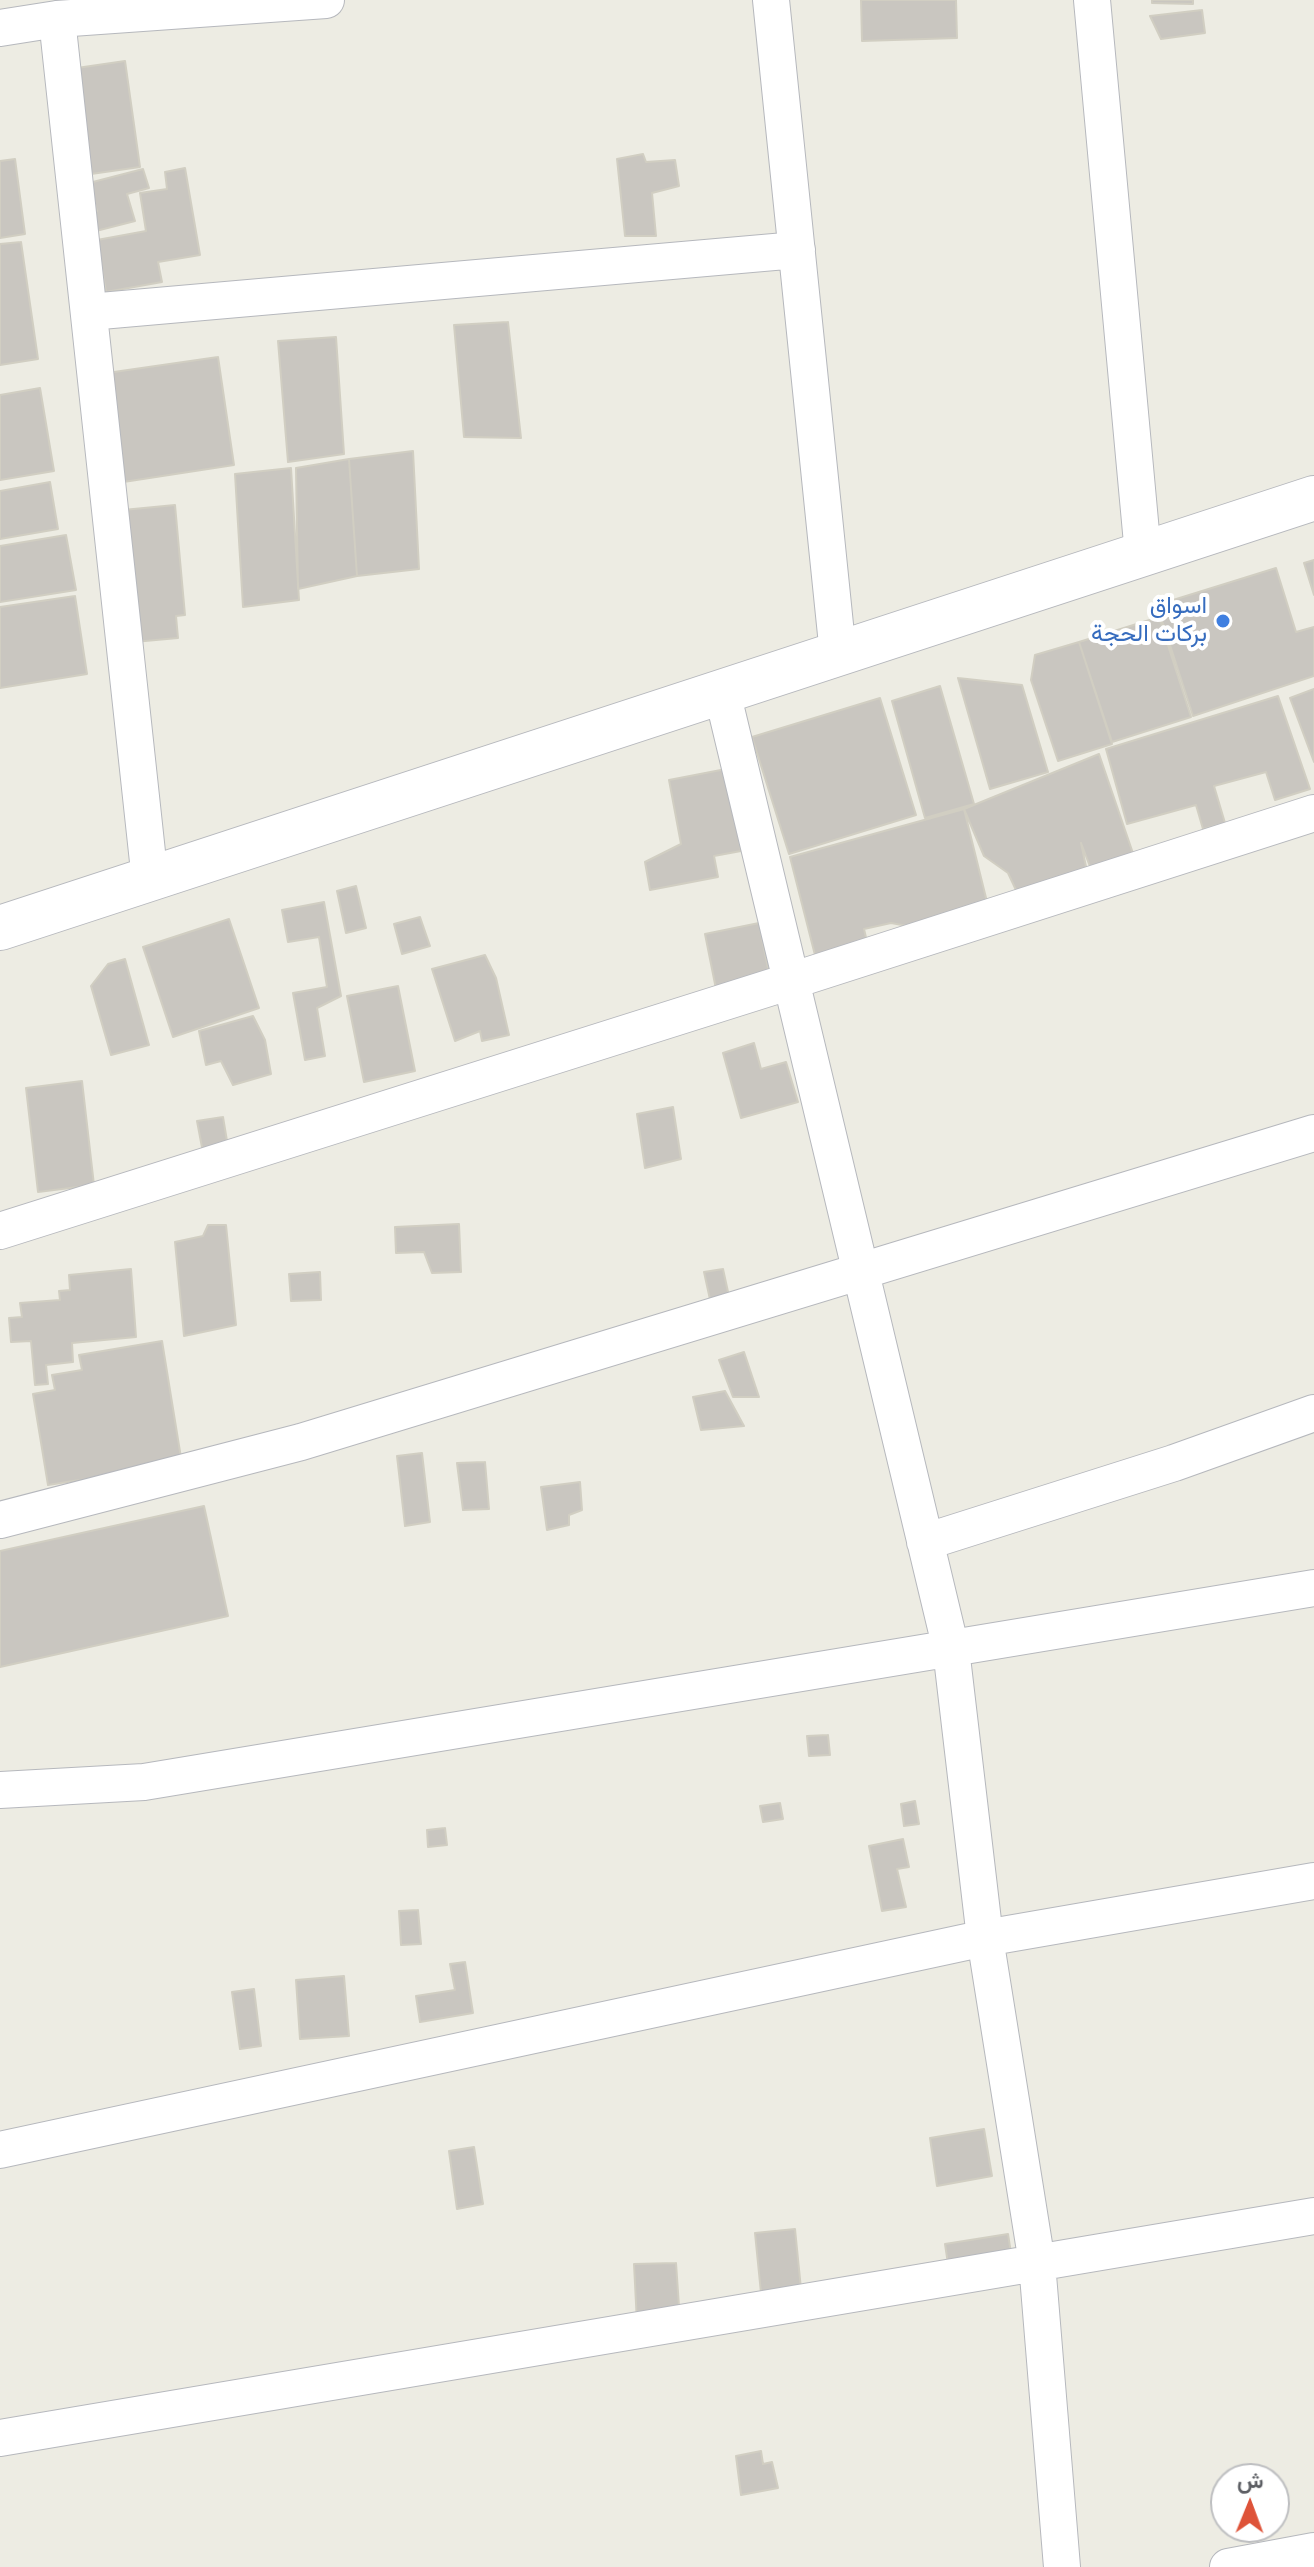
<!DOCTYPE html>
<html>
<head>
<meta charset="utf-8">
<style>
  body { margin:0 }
  #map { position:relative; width:1314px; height:2567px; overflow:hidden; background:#edece3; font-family:"Varela Round",Vazirmatn,sans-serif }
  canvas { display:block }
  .north { position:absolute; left:1210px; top:2463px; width:80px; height:80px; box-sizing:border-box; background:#fff; border:2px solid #bebfc1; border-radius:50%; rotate:1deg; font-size:22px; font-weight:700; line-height:32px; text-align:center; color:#5c5e63 }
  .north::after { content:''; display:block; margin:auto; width:28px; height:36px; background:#de5339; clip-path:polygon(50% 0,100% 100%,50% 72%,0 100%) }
</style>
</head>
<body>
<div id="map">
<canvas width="1314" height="2567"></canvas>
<div class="north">ش</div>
</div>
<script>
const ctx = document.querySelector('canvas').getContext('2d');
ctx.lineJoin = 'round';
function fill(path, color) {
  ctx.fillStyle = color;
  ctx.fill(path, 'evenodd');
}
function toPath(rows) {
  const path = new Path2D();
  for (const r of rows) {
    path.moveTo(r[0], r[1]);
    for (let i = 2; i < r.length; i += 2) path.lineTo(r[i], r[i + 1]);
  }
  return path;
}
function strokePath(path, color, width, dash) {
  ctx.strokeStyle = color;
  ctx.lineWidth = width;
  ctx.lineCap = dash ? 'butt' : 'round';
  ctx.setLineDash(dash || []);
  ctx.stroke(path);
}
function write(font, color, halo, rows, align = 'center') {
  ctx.font = font + ' "Varela Round",Vazirmatn,sans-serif';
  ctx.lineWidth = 8;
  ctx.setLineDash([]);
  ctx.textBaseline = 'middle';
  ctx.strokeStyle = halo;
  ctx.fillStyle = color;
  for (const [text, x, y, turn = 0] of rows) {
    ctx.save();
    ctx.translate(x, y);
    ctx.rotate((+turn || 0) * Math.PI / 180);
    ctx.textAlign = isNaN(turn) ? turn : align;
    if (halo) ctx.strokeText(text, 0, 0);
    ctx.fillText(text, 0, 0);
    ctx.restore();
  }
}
const building = toPath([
  [861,0,956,0,957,38,862,41,861,0],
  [1152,0,1193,0,1193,4,1152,3,1152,0],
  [1202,10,1205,33,1161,39,1150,16,1202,10],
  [125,61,140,167,84,175,70,69,125,61],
  [643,154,646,162,675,160,679,186,652,193,656,236,625,236,617,159,643,154],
  [15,159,25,234,0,238,0,161,15,159],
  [185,168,200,255,158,262,162,282,106,292,97,240,146,231,140,193,167,189,165,172,185,168],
  [143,169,149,188,127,194,135,221,92,232,87,213,97,211,89,183,143,169],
  [21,242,38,359,0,365,0,244,21,242],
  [508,322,521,438,464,437,454,325,508,322],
  [336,337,344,454,288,462,278,341,336,337],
  [218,357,234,465,117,483,100,374,218,357],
  [40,388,54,471,0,480,0,395,40,388],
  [413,451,419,569,357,576,349,459,413,451],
  [349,459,357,576,298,589,296,468,349,459],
  [291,468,299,600,243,607,235,474,291,468],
  [50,482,58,529,0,539,0,491,50,482],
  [175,505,185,615,176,616,178,638,134,642,123,510,175,505],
  [66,535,76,590,0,602,0,546,66,535],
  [1314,560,1314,595,1304,563,1314,560],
  [1276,568,1296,632,1314,627,1314,676,1193,716,1157,605,1276,568],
  [75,596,87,674,0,688,0,607,75,596],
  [1159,617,1191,717,1112,742,1079,642,1159,617],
  [1079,642,1112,744,1058,761,1031,680,1035,655,1079,642],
  [958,678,1022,685,1048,772,990,789,958,678],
  [940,686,974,804,925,818,892,701,940,686],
  [1314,689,1314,762,1290,698,1314,689],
  [1278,696,1310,789,1275,800,1266,772,1214,786,1225,823,1203,829,1196,805,1127,824,1106,749,1278,696],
  [880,698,916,815,789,854,752,737,880,698],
  [1099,754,1137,865,1094,877,1081,843,1088,876,1023,905,1008,873,984,856,964,809,1099,754],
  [726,769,741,851,714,856,718,877,650,890,645,862,681,844,669,780,726,769],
  [964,809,989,910,919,928,891,923,864,929,868,946,816,959,790,857,964,809],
  [356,886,366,928,346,933,337,891,356,886],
  [324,902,341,996,317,1008,325,1056,305,1060,293,993,327,987,319,937,288,942,282,910,324,902],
  [420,917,430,946,402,954,394,924,420,917],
  [229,919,259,1008,173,1037,143,947,229,919],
  [759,923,770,978,716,989,705,934,759,923],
  [485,955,496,978,509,1035,482,1041,480,1031,455,1041,432,969,485,955],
  [125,959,149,1045,111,1055,91,986,108,964,125,959],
  [398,986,415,1071,364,1082,347,996,398,986],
  [253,1016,265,1040,271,1074,233,1085,221,1061,206,1065,199,1031,253,1016],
  [754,1043,761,1069,786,1062,798,1102,741,1118,723,1053,754,1043],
  [82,1081,94,1185,38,1192,26,1088,82,1081],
  [673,1107,681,1159,645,1168,637,1114,673,1107],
  [223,1117,229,1153,204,1158,197,1121,223,1117],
  [459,1224,461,1272,432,1273,424,1252,396,1253,395,1227,459,1224],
  [208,1225,226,1225,236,1325,184,1336,175,1242,203,1236,208,1225],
  [131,1269,136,1337,72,1343,73,1362,46,1365,48,1384,35,1385,31,1341,11,1342,9,1318,22,1317,20,1303,60,1300,59,1291,70,1290,69,1275,131,1269],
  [723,1269,730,1301,711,1304,704,1272,723,1269],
  [320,1272,321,1300,291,1301,289,1274,320,1272],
  [162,1341,182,1464,48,1485,33,1394,55,1390,52,1375,82,1370,79,1355,162,1341],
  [744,1352,759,1397,733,1397,719,1360,744,1352],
  [725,1391,744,1426,701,1430,693,1397,725,1391],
  [422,1453,430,1522,405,1526,397,1456,422,1453],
  [485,1462,489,1509,463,1510,457,1463,485,1462],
  [580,1482,582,1510,569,1515,569,1525,547,1530,541,1487,580,1482],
  [204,1506,228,1616,0,1667,0,1551,204,1506],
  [828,1735,830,1755,809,1756,807,1736,828,1735],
  [915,1801,919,1824,904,1826,901,1804,915,1801],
  [780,1803,783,1819,763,1822,760,1806,780,1803],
  [445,1828,447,1845,428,1847,427,1830,445,1828],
  [903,1839,909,1867,897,1869,906,1907,882,1911,869,1846,903,1839],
  [418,1910,421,1944,401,1945,399,1911,418,1910],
  [465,1962,473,2013,420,2022,416,1996,455,1990,450,1964,465,1962],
  [344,1976,349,2036,300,2039,296,1980,344,1976],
  [254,1989,261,2046,240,2049,232,1992,254,1989],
  [984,2129,992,2176,937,2186,930,2138,984,2129],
  [474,2147,483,2204,457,2209,449,2151,474,2147],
  [795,2229,802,2299,762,2303,755,2233,795,2229],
  [1008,2234,1013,2266,950,2277,945,2244,1008,2234],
  [676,2263,680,2321,637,2323,634,2264,676,2263],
  [761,2451,763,2464,772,2462,778,2488,741,2495,736,2456,761,2451]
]);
fill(building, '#c9c6c0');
strokePath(building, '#d1cec2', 2);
const minor = toPath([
  [771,0,838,654],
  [1092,0,1143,554],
  [57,19,150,880],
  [0,28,57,19,326,0],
  [89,312,797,250],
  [722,692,951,1649,985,1938,1037,2263,1062,2567],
  [0,1231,791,981,1314,813],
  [0,1520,301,1442,1314,1133],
  [925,1542,1174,1463,1314,1413],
  [0,1790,144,1782,1314,1588],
  [0,2150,985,1938,1314,1881],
  [0,2438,1314,2216],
  [1228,2567,1314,2551]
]);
const tertiary = toPath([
  [0,928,1314,498]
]);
strokePath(minor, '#b6b8bd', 38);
strokePath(tertiary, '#b6b8bd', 46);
strokePath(minor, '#fff', 36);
strokePath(tertiary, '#fff', 44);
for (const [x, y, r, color] of [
  [1223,621,8,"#3f7fe0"]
]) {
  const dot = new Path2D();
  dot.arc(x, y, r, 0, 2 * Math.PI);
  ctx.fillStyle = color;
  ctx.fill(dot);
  strokePath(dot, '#fff', 3);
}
write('24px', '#366cbe', '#fff', [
  ["اسواق",1207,607],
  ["بركات الحجة",1207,635]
], 'right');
</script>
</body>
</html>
